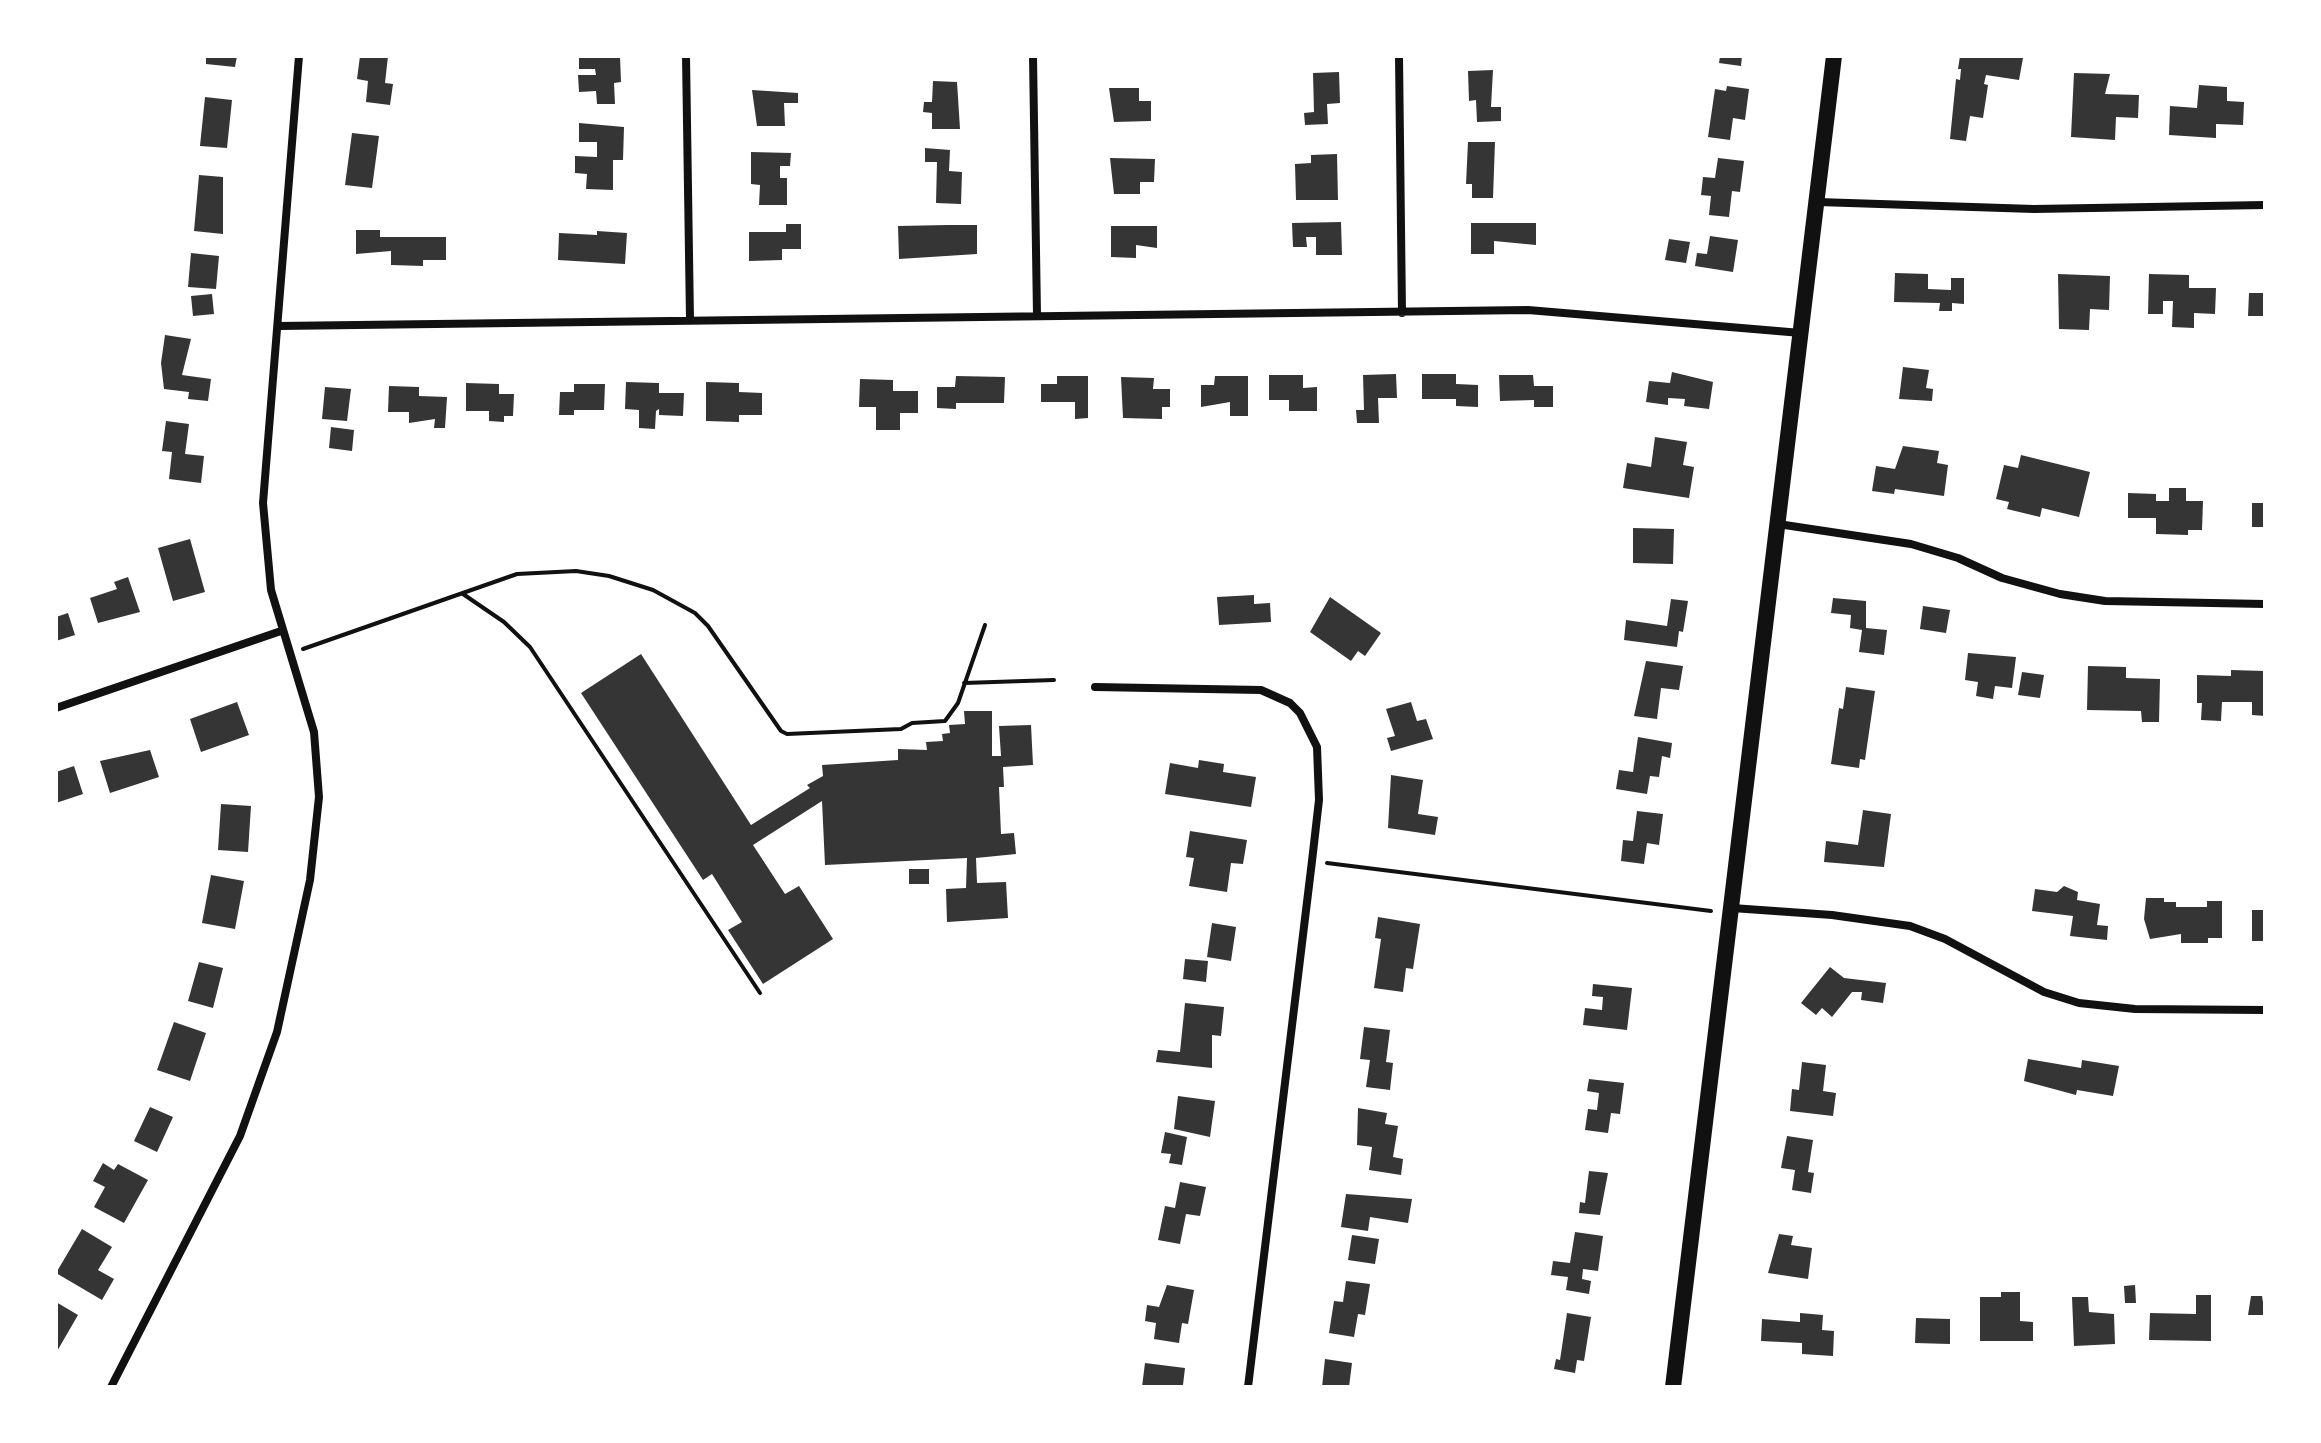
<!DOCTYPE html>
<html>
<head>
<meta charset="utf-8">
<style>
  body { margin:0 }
  #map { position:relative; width:2321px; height:1443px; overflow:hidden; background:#fff; font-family:"DM Sans",sans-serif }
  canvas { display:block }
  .frame { position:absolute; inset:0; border:58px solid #fff; pointer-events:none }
</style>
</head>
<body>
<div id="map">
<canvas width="2321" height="1443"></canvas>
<div class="frame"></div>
</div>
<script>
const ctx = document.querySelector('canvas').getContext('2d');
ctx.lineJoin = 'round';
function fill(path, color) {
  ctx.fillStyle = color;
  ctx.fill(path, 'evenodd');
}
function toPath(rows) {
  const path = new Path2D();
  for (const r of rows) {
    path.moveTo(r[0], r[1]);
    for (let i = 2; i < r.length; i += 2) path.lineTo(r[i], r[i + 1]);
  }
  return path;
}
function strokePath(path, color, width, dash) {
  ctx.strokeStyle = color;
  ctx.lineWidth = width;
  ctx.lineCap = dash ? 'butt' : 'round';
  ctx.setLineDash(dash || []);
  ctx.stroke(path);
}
fill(toPath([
  [206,56,237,56,235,67,206,64],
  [360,56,388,56,385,83,393,84,390,105,366,102,368,81,357,79],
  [579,56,620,56,621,82,614,83,615,104,597,104,596,91,579,92,578,75,596,75,595,69,579,69],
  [1720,56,1742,56,1741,66,1719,63],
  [1960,56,2023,58,2019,80,1986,75,1984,84,1988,85,1983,118,1970,116,1966,141,1950,139,1956,79,1960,80,1961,69,1958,69],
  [1493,70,1491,107,1501,107,1501,121,1477,122,1476,100,1469,101,1468,71],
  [1339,72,1340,103,1327,104,1328,124,1305,125,1304,113,1314,112,1313,73],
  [2074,73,2110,74,2105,94,2139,95,2138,118,2116,117,2115,140,2071,137],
  [933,81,957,82,960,129,932,129,932,113,923,112,924,102,932,102],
  [2199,85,2227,87,2227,101,2244,102,2243,125,2216,124,2216,138,2169,135,2170,106,2197,108],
  [1727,86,1749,89,1745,120,1733,118,1730,140,1708,137,1715,89,1726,91],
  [1109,88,1139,88,1139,101,1151,101,1151,121,1114,122],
  [752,90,798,93,798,103,784,103,785,126,757,126],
  [205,97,232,100,227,148,200,146],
  [579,123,624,127,623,160,613,160,613,190,586,189,587,174,575,173,575,156,597,157,597,142,579,142],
  [352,133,379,136,372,188,345,185],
  [1468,142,1495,142,1493,198,1472,198,1472,184,1466,184],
  [925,148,950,150,949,171,962,172,961,204,936,203,937,162,925,162],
  [751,152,791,153,790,166,780,166,780,178,787,178,787,205,759,205,760,185,751,184],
  [1337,154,1338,200,1296,200,1295,164,1311,163,1311,155],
  [1110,158,1155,159,1154,182,1140,182,1140,194,1114,194],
  [1718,158,1744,161,1740,192,1732,191,1729,217,1709,215,1711,196,1701,195,1703,177,1715,178],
  [199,175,223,177,223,234,194,231],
  [1341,222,1342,255,1316,255,1316,237,1306,237,1307,247,1293,247,1292,223],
  [1471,223,1536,223,1536,245,1494,241,1494,254,1471,254],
  [786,224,801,224,801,249,782,249,782,260,749,261,749,232,786,232],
  [947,225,977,225,977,254,899,259,898,226],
  [1111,226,1157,226,1157,248,1136,245,1136,258,1111,257],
  [356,230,380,230,380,237,446,237,446,260,423,260,423,266,391,265,391,251,356,254],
  [597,231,627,233,625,264,558,260,559,233,597,235],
  [1710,236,1738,240,1733,272,1695,266,1697,253,1707,254],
  [1669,239,1690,242,1686,263,1665,260],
  [191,253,219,256,216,289,188,287],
  [1895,273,1928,274,1928,289,1951,290,1951,278,1964,278,1964,304,1952,303,1952,311,1939,311,1940,303,1894,302],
  [2058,274,2110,276,2109,310,2090,309,2089,330,2059,329],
  [2149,274,2189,275,2189,288,2216,288,2215,314,2194,313,2194,328,2172,327,2173,301,2163,301,2163,314,2148,314],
  [2249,293,2265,293,2265,316,2248,316],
  [212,294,214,314,193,316,191,296],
  [165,335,191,339,182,375,211,379,208,401,188,399,189,392,164,389,161,363],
  [1903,367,1929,370,1926,388,1933,389,1932,401,1899,399],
  [1672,372,1713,382,1709,409,1684,406,1685,399,1668,398,1668,405,1646,402,1649,381,1670,383],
  [1396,374,1397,398,1378,398,1379,423,1357,423,1356,410,1364,410,1363,375],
  [1422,374,1456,374,1456,384,1478,385,1478,407,1456,406,1456,399,1422,399],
  [1269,375,1303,375,1303,388,1317,387,1317,411,1289,411,1289,400,1269,400],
  [1499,375,1533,375,1534,386,1553,386,1553,407,1534,407,1534,400,1500,401],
  [956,376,1005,377,1004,403,956,403,956,409,937,408,937,387,955,387],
  [1057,376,1088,376,1088,418,1075,419,1075,402,1041,402,1041,384,1057,384],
  [1215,376,1248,376,1248,416,1230,416,1230,402,1201,407,1201,385,1214,385],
  [1121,377,1154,378,1153,389,1170,389,1170,407,1162,407,1162,419,1123,418],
  [860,379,893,380,893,391,918,391,918,413,900,413,900,430,876,430,876,407,859,407],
  [626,382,659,383,659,393,684,393,683,416,659,415,659,409,656,411,655,429,639,428,639,410,625,409],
  [706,382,739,383,739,392,762,393,762,415,739,415,739,422,706,421],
  [466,383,499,384,499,394,514,394,513,416,504,416,504,422,489,421,489,411,466,411],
  [574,384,605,384,604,410,574,410,574,415,559,415,560,392,574,392],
  [389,386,419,387,419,396,447,397,445,428,434,428,435,419,409,423,409,412,388,412],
  [325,387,351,389,347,421,322,419],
  [166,421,189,424,185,454,204,456,201,483,169,479,172,452,162,451],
  [331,427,354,430,352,451,329,448],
  [1655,437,1687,442,1683,465,1694,467,1689,498,1623,488,1627,463,1651,467],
  [1903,446,1939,451,1937,463,1948,465,1944,496,1895,489,1894,494,1872,491,1876,466,1895,469],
  [2021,455,2090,472,2079,517,2042,508,2040,517,2007,509,2009,502,1996,499,2004,465,2018,468],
  [2169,488,2186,488,2186,501,2203,501,2202,530,2188,530,2188,535,2156,534,2156,518,2128,518,2128,493,2156,494,2156,501,2169,501],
  [2252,503,2265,503,2265,527,2252,527],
  [1633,528,1674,529,1673,564,1633,563],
  [190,539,205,592,173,601,158,548],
  [128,577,140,612,98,623,90,598,117,589,114,582],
  [1254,595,1254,604,1270,603,1271,622,1219,625,1217,597],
  [1330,597,1381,633,1365,656,1358,651,1351,661,1310,632],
  [1833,598,1866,601,1866,628,1887,630,1884,655,1859,652,1862,630,1850,628,1851,615,1831,613],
  [1671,599,1688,601,1683,632,1679,631,1677,647,1624,640,1626,620,1667,626],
  [1923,606,1950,610,1946,633,1920,629],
  [68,613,75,635,56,641,56,617],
  [1968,653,2016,657,2012,688,1995,686,1993,699,1976,696,1978,682,1965,680],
  [641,654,751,825,810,788,807,785,823,776,822,765,898,760,898,749,927,750,926,742,943,741,942,734,950,733,949,725,965,724,964,711,992,711,992,756,1001,756,999,726,1031,725,1033,765,1003,767,1004,787,999,787,1001,834,1014,833,1016,854,976,858,977,883,1006,882,1008,918,947,922,946,889,966,888,967,858,825,865,822,801,753,845,785,894,799,886,833,939,763,984,728,930,742,922,712,874,703,880,581,693],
  [1646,661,1683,666,1679,690,1661,688,1657,719,1634,716],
  [2088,666,2126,667,2126,678,2160,679,2159,722,2142,722,2141,711,2087,710],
  [2231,670,2265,671,2265,716,2252,715,2252,702,2222,702,2221,721,2201,720,2202,703,2197,703,2197,675,2231,676],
  [2022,672,2044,675,2040,698,2018,695],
  [1846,687,1875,691,1865,760,1860,759,1859,768,1831,764,1839,708,1843,709],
  [237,702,249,735,201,752,190,719],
  [1411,702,1417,721,1426,719,1433,739,1391,751,1387,738,1395,736,1386,709],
  [1638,737,1672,743,1670,758,1662,756,1659,777,1650,776,1647,794,1616,789,1619,770,1633,772],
  [150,750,159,777,110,793,100,761],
  [1199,760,1224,764,1223,772,1256,777,1251,807,1165,794,1170,763,1198,768],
  [74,766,83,794,56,803,56,772],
  [1391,775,1423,780,1418,814,1438,817,1435,835,1388,828],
  [221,804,251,806,248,852,218,850],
  [1863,810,1891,814,1884,867,1824,862,1826,841,1858,845],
  [1637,811,1663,814,1659,845,1647,843,1644,864,1621,861,1623,840,1633,841],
  [1190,831,1247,840,1243,864,1231,863,1227,892,1189,886,1194,858,1186,857],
  [909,869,929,869,929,884,909,884],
  [211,875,244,881,235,929,202,923],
  [2064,886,2078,892,2077,900,2100,904,2097,925,2108,926,2107,940,2070,936,2073,916,2032,911,2035,889,2057,892],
  [2146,898,2164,898,2164,902,2176,902,2176,907,2207,907,2207,901,2222,901,2222,938,2208,938,2208,943,2181,943,2181,934,2150,939,2144,919],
  [2252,910,2265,910,2265,941,2252,941],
  [1378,917,1420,924,1413,969,1406,968,1403,992,1374,988,1381,939,1375,938],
  [1212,923,1236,927,1231,961,1207,957],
  [1185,959,1208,961,1206,982,1183,979],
  [199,962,223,968,213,1008,188,1001],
  [1830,967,1844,978,1886,983,1883,1003,1861,1000,1862,992,1852,992,1832,1017,1822,1008,1816,1015,1801,1003],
  [1593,984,1632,988,1627,1030,1583,1025,1585,1008,1602,1010,1603,997,1592,996],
  [1185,1003,1224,1007,1221,1036,1212,1035,1212,1068,1156,1062,1158,1050,1180,1052],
  [174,1022,206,1033,190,1081,157,1070],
  [1364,1027,1390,1030,1386,1062,1393,1063,1390,1090,1366,1087,1370,1060,1360,1059],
  [2028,1059,2081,1068,2082,1060,2119,1066,2113,1096,2077,1090,2076,1095,2024,1081],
  [1802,1062,1826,1065,1823,1091,1836,1093,1833,1116,1790,1111,1792,1089,1799,1090],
  [1589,1079,1624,1083,1620,1114,1611,1113,1608,1133,1585,1130,1588,1109,1597,1110,1599,1093,1587,1091],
  [1178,1096,1215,1101,1210,1137,1174,1129],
  [150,1107,173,1117,157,1152,134,1141],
  [1358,1108,1387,1113,1385,1124,1398,1126,1393,1157,1403,1159,1401,1175,1369,1170,1372,1147,1357,1145],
  [1165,1132,1187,1137,1182,1165,1169,1163,1171,1154,1161,1153],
  [1787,1136,1813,1140,1808,1172,1814,1173,1811,1193,1792,1190,1795,1170,1781,1168],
  [103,1163,114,1170,118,1164,148,1180,124,1223,94,1207,105,1187,93,1181],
  [1589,1171,1608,1173,1600,1215,1579,1213,1580,1202,1585,1203],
  [1180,1182,1206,1187,1200,1216,1186,1214,1180,1244,1158,1240,1165,1206,1175,1208],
  [1346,1194,1412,1199,1408,1223,1370,1217,1368,1231,1341,1227],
  [82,1229,112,1247,98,1270,114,1279,102,1300,56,1273],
  [1575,1232,1603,1236,1598,1271,1583,1269,1582,1279,1591,1281,1589,1294,1566,1290,1568,1277,1551,1275,1553,1261,1570,1263],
  [1779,1234,1793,1236,1791,1245,1812,1248,1808,1279,1768,1273],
  [1352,1235,1379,1239,1375,1264,1348,1260],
  [1346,1281,1370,1284,1365,1315,1358,1314,1354,1337,1329,1333,1334,1301,1343,1302],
  [1167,1285,1194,1290,1188,1324,1182,1323,1179,1343,1154,1339,1156,1323,1145,1321,1147,1305,1159,1307],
  [2135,1285,2136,1303,2125,1303,2124,1286],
  [2001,1292,2020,1292,2020,1321,2033,1322,2033,1341,1980,1341,1980,1297,2001,1297],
  [2196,1295,2211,1295,2211,1341,2149,1340,2150,1313,2196,1314],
  [2251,1296,2262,1296,2265,1315,2248,1315],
  [2072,1297,2088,1297,2089,1312,2114,1314,2115,1344,2074,1346],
  [56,1302,78,1315,56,1353],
  [1567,1313,1591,1317,1584,1361,1577,1360,1575,1373,1554,1369,1556,1359,1560,1360],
  [1800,1313,1823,1315,1822,1330,1834,1331,1833,1356,1802,1354,1802,1343,1761,1341,1762,1319,1800,1322],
  [1916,1318,1950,1319,1950,1344,1915,1343],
  [1325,1359,1352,1363,1349,1387,1322,1387],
  [1145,1363,1185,1368,1183,1385,1142,1387]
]), '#353535');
strokePath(toPath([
  [463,594,504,622,530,647,760,993],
  [303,649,517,574,576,571,609,576,653,590,695,613,708,626,781,731,787,734,901,729,912,723,945,721,958,703,985,625],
  [964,683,1054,680],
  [1327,863,1711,911]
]), '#111', 4);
strokePath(toPath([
  [686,56,690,320],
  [1033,56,1037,315],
  [1399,56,1402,313],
  [1818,202,2034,209,2265,205],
  [279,326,1528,310,1801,333],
  [1778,524,1911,544,1958,558,2002,578,2060,594,2105,601,2265,604],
  [1095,687,1261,690,1290,703,1300,713,1317,747,1319,800,1312,861,1248,1387],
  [56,708,281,631],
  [1732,908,1832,915,1910,926,1945,939,2044,992,2079,1003,2135,1009,2265,1010],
  [111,1387,240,1136,277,1032,310,880,319,797,314,732,271,590,263,503,299,56]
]), '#111', 8);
strokePath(toPath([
  [1673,1387,1834,56]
]), '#111', 16);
</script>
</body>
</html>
